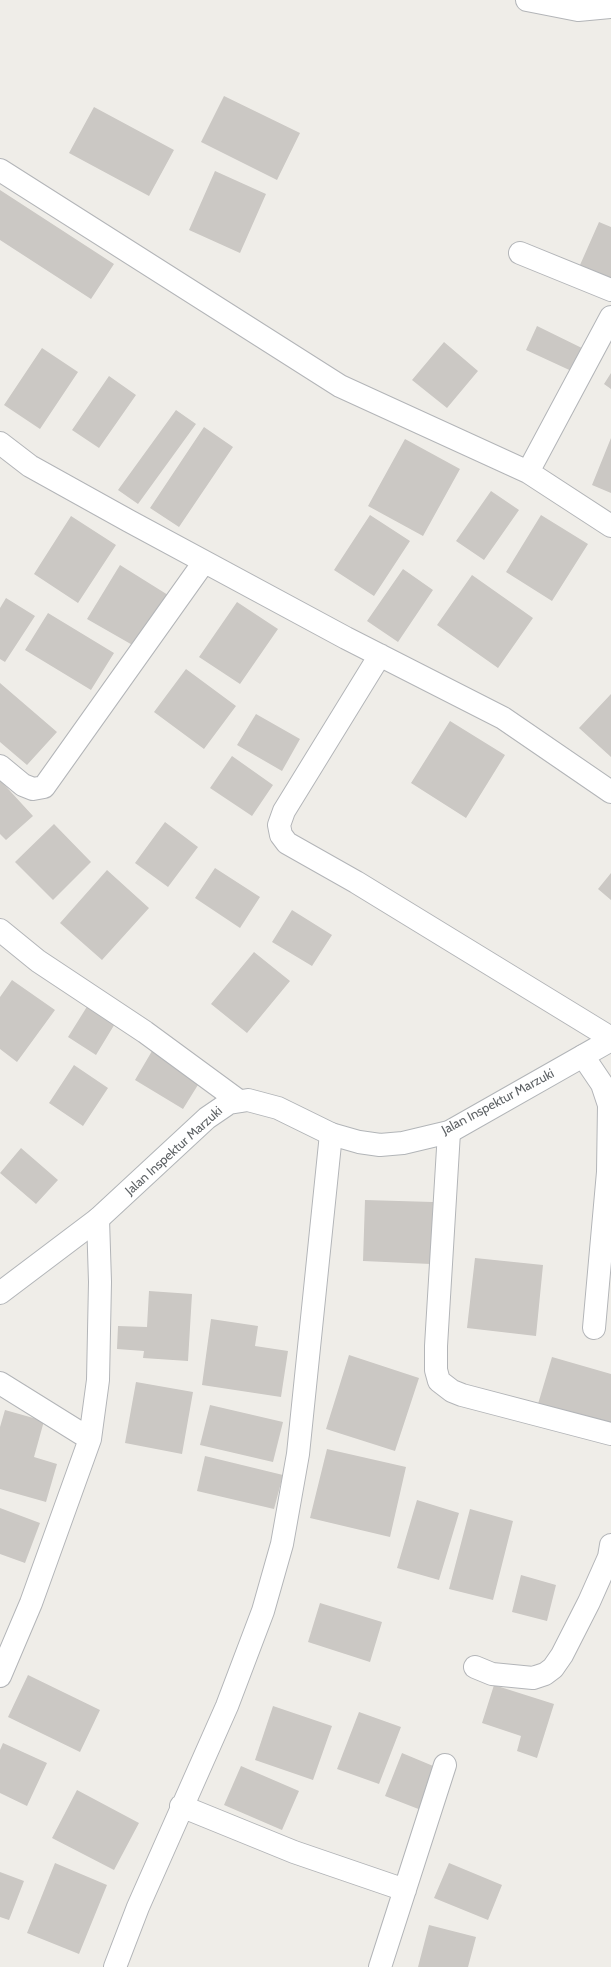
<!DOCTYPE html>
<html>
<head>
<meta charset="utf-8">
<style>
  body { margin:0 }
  canvas { display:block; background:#efede8 }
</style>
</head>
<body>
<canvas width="611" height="1967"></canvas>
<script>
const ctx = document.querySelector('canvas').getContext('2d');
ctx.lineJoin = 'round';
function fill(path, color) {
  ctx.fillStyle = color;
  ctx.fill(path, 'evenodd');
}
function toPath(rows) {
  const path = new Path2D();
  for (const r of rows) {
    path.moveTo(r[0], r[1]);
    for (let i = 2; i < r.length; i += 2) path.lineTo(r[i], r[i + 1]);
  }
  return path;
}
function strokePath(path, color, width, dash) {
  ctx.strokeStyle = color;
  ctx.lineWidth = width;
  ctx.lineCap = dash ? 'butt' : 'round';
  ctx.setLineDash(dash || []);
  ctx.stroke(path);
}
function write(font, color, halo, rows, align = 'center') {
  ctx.font = font + ' Cabin,sans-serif';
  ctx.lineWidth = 3;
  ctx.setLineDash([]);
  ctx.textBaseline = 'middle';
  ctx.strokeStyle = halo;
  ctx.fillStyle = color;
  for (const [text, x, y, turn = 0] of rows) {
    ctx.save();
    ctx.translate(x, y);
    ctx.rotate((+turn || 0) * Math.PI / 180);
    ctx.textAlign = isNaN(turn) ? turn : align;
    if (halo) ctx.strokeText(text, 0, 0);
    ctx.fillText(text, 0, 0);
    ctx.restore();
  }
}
fill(toPath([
  [224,96,300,133,277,180,201,142],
  [94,107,174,150,149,196,69,153],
  [215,171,266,194,240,253,189,230],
  [0,190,114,264,91,299,0,240],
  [599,222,611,227,611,278,580,265],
  [537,326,588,351,578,374,526,350],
  [444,342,478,371,447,408,412,380],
  [42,348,78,372,40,429,4,405],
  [611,373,611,389,604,384],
  [109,376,136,395,99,448,72,430],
  [176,410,196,424,138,504,118,490],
  [204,427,233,447,179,527,150,508],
  [611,438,611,493,592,485],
  [405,439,460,469,423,536,368,506],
  [491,491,519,510,484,560,456,541],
  [370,515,410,541,374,596,334,570],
  [541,515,588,544,552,601,506,572],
  [71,516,116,545,78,603,34,574],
  [120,565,168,595,136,647,87,619],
  [403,569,433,590,398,642,367,621],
  [472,575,533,618,498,668,437,625],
  [6,598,35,616,5,662,0,659,0,608],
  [237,602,278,629,240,684,199,657],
  [48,613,114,653,91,690,25,650],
  [186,669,236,706,204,749,154,712],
  [0,683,57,732,27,765,0,742],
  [611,694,611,757,579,728],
  [256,714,300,739,282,771,237,745],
  [450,721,505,755,466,818,411,783],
  [232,756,273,785,252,816,210,788],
  [0,780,33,816,6,840,0,834],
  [165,822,198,847,168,887,135,863],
  [54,824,91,862,53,900,15,862],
  [215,868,260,897,240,928,195,898],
  [107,870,149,908,102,960,60,923],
  [611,873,611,900,598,889],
  [292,910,332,935,312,966,272,942],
  [254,952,290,981,247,1033,211,1004],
  [12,980,55,1010,17,1062,0,1049,0,997],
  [88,1005,116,1022,96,1055,68,1037],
  [152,1051,201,1080,183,1109,135,1080],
  [74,1065,108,1088,83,1126,49,1103],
  [21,1148,58,1180,36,1204,0,1173],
  [365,1200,433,1202,431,1264,363,1261],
  [475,1258,543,1265,536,1336,467,1328],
  [149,1291,192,1294,188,1361,143,1358,144,1351,117,1349,118,1326,147,1327],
  [211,1319,258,1326,255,1346,288,1351,281,1397,202,1385],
  [349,1355,419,1378,395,1451,326,1429],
  [552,1357,611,1374,611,1424,538,1404],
  [136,1382,193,1392,182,1454,125,1443],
  [210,1405,283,1422,273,1462,200,1445],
  [5,1410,44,1421,34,1457,57,1464,46,1502,0,1489,0,1427],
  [327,1449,406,1467,390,1537,310,1518],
  [205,1456,283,1475,274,1509,197,1491],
  [417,1500,459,1513,439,1580,397,1568],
  [0,1508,40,1523,25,1563,0,1554],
  [470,1509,513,1521,493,1600,449,1589],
  [521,1575,556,1585,547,1621,512,1612],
  [320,1603,382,1622,370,1662,308,1642],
  [28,1675,100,1710,80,1752,8,1717],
  [494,1685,554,1704,537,1758,517,1751,521,1736,482,1723],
  [273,1706,332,1726,313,1780,255,1760],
  [359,1712,401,1727,379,1784,337,1769],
  [3,1743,47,1763,27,1806,0,1793,0,1750],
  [402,1753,438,1768,421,1810,385,1796],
  [241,1766,299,1791,282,1830,224,1805],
  [77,1790,139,1823,114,1870,52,1838],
  [55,1863,107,1885,79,1954,27,1933],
  [449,1863,502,1885,488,1920,434,1898],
  [0,1872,24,1881,9,1920,0,1917],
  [429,1925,476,1937,468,1967,418,1967]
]), '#cbc8c4');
const street = toPath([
  [527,0,578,10,611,7],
  [0,170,340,386,528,472,611,526],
  [520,253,611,290],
  [0,443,30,466,129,521,346,638,503,718,611,792],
  [528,472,611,317],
  [380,655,284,811,279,825,281,835,287,843,356,882,611,1038],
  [0,766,23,785,33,789,44,787,204,562],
  [0,930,38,961,145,1032,239,1101],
  [583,1056,602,1084,609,1105,608,1172,594,1328],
  [449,1132,436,1346,436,1370,439,1381,452,1391,462,1395,611,1434],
  [0,1383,90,1439],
  [475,1667,492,1674,533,1678,545,1674,553,1668,562,1655,589,1602,609,1557,611,1545],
  [0,1676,31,1603,90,1439,98,1380,100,1282,98,1219],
  [181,1806,294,1852,405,1890],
  [115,1967,138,1907,227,1706,263,1611,282,1544,298,1454,331,1134],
  [380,1967,445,1765]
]);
const secondary = toPath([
  [0,1293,98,1219,207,1118,229,1103,248,1100,278,1108,331,1134,359,1142,380,1145,403,1143,449,1132,611,1040]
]);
strokePath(street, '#b3b5b8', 24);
strokePath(secondary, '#b2b5b8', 24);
strokePath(street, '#fff', 22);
strokePath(secondary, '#fff', 22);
write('13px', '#5f6366', '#fff', [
  ["Jalan Inspektur Marzuki",498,1102,-28],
  ["Jalan Inspektur Marzuki",174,1151,-42]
]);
</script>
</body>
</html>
